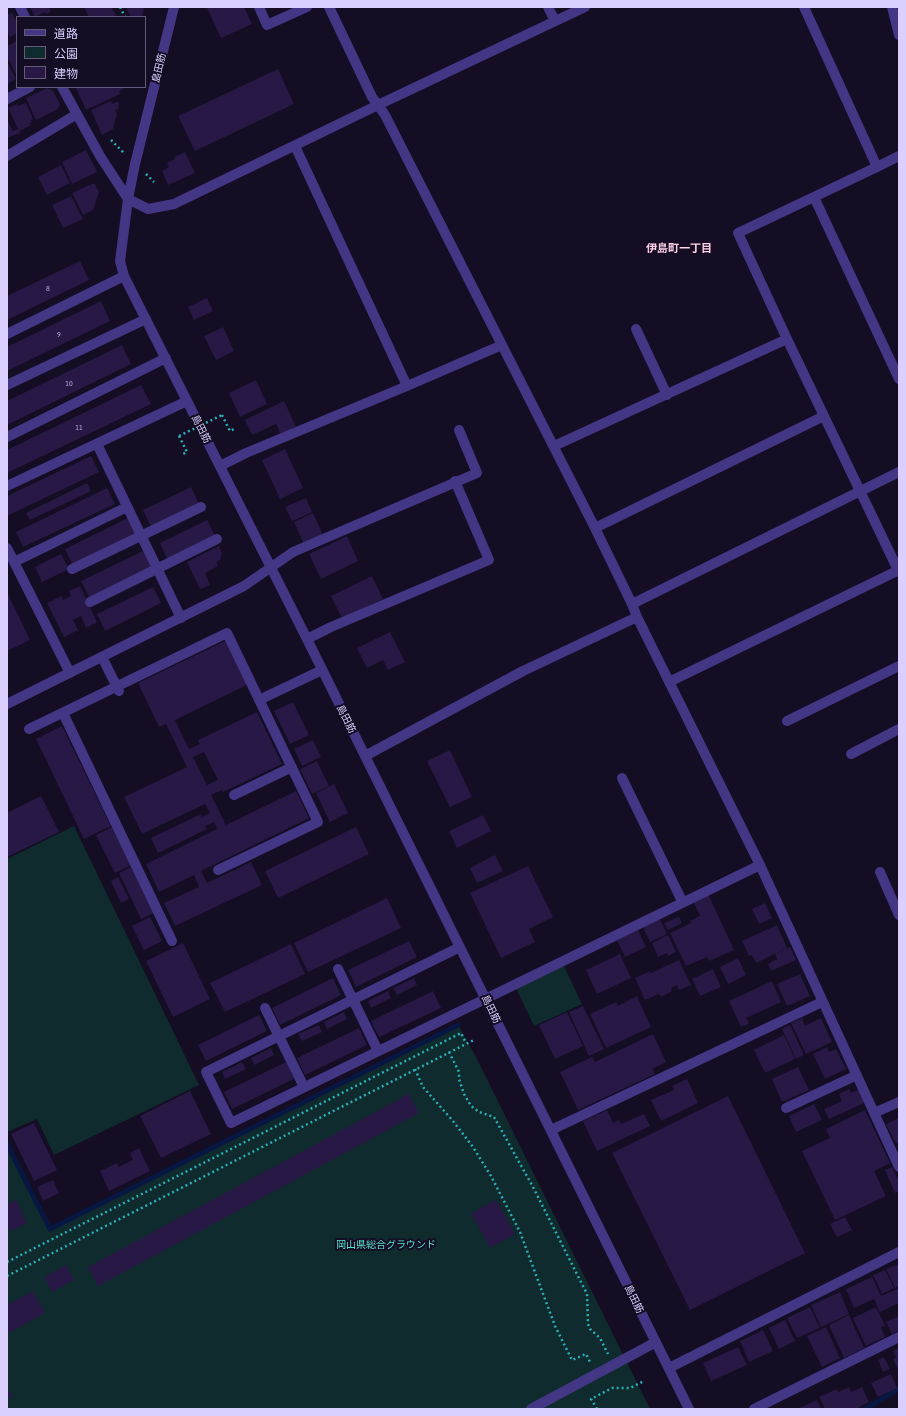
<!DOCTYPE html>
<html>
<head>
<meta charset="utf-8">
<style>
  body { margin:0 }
  #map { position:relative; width:906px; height:1416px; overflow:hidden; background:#140d23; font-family:"Asap Condensed","Noto Sans JP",sans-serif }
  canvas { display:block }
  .frame { position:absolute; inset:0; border:8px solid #dbcfff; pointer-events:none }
  .legend { position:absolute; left:16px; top:16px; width:130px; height:72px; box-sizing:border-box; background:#140d23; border:1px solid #645b7b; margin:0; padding:5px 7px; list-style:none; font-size:12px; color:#dbcfff }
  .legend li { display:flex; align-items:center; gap:8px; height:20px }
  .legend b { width:20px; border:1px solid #645b7b }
</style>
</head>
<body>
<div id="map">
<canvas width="906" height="1416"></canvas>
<div class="frame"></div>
<ul class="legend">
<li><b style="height:5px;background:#433684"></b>道路</li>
<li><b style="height:11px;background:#102b2d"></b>公園</li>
<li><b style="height:11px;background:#271845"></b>建物</li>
</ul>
</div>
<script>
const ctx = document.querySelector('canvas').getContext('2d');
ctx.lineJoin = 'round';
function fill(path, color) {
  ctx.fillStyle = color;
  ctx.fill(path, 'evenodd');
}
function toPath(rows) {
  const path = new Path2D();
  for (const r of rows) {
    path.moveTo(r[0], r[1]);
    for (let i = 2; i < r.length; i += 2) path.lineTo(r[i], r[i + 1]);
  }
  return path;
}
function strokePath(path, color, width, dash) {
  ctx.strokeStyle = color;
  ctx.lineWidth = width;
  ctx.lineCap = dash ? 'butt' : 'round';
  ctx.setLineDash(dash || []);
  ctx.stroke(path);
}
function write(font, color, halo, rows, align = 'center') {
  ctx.font = font + ' "Asap Condensed","Noto Sans JP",sans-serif';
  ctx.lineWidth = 4;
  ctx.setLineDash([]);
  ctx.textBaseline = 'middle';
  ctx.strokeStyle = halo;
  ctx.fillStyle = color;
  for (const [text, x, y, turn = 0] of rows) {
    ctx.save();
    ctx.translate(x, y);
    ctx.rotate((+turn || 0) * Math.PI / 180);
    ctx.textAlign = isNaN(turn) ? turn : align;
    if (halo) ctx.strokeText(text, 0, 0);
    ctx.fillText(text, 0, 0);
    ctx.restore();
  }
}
fill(toPath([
  [74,826,199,1085,54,1155,37,1119,7,1132,7,859],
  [564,966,582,1004,534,1026,516,988],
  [459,1026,477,1059,650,1409,7,1409,7,1148,49,1231]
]), '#102b2d');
strokePath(toPath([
  [7,1144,50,1229,458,1025],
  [865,1409,899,1389]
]), '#081642', 5);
fill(toPath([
  [30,7,49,7,51,12,46,14,45,12,35,17],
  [84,7,111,7,117,17,89,17],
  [126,7,144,7,142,17,131,17],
  [209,7,244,7,252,24,221,38,207,8],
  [12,13,17,23,17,33,10,37,7,30,7,15],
  [17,41,17,76,7,57,7,46],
  [7,61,16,79,7,84],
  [278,69,294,104,195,151,178,116],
  [78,87,123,87,124,89,119,91,120,94,86,110,76,88],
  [47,88,53,91,60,104,58,109,36,120,26,98],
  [111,101,112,104,118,101,119,104,118,109,115,110,117,114,113,129,102,135,91,110],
  [26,103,33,119,31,120,32,122,30,123,31,125,19,131,8,108,17,104,18,106],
  [7,120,13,131,18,129,20,133,7,138],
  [86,150,97,172,72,184,62,162],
  [185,152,195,173,168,185,162,171,169,167,167,163,175,159,174,157],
  [61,165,70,183,47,195,38,177],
  [94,183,99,192,93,210,83,215,72,193],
  [71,196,83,219,63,228,52,205],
  [80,261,89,280,7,320,7,296],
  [207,298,213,311,194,320,188,307],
  [101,301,110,321,7,371,7,347],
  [223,327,234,351,216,360,204,336],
  [122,345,131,364,7,425,7,401],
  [256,380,267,404,240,417,229,393],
  [141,385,151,404,7,473,7,450],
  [284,401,296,427,281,435,276,424,252,435,245,420],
  [285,449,303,488,280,499,262,460],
  [91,456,99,472,7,516,7,496],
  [87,483,91,491,30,520,26,513],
  [191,487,199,504,151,527,143,510],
  [107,488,115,504,23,547,16,532],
  [306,498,312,512,292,521,285,507],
  [313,513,323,535,304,544,294,522],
  [128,518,135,534,72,564,65,549],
  [207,520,215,536,167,559,160,543],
  [347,536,358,561,321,579,309,554],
  [219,546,222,553,220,560,216,562,218,566,205,573,210,585,200,589,187,562],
  [143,551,151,567,89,597,81,581],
  [61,554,69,569,42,582,35,567],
  [372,576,383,599,342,618,331,596],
  [80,586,97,622,86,628,81,616,73,620,78,630,64,637,47,603,62,596,63,600,71,596,69,591],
  [153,587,161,603,105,631,97,614],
  [7,592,30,640,7,651],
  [390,632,405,662,388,670,383,660,367,668,357,648],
  [227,640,249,684,175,720,189,749,200,744,198,740,257,712,282,764,223,792,222,790,211,795,226,825,296,791,309,818,201,871,207,883,251,862,262,885,175,926,164,903,199,887,194,875,159,892,146,864,217,829,214,822,205,826,207,829,158,853,151,838,201,814,202,817,210,813,205,804,142,834,124,797,187,767,166,724,159,727,138,683],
  [204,752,218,780,207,785,193,757],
  [293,702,309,735,290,744,274,711],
  [62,726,111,826,84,839,36,739],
  [313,740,321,757,302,766,294,749],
  [450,750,472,797,450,807,427,761],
  [317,761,329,786,312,794,300,769],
  [334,784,348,813,330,822,316,793],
  [41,796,59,832,7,857,7,813],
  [483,815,491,831,457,848,449,831],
  [112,827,131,865,115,873,96,835],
  [356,827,369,854,278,898,265,871],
  [495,855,503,871,477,883,470,868],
  [528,866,553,917,529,929,535,942,501,958,470,893],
  [131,867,154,913,141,919,119,873],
  [118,877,129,899,121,903,111,881],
  [708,894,734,950,709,961,707,957,686,966,670,933,691,923,690,921,700,916,693,901],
  [387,898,401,928,308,972,294,943],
  [765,903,772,918,759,924,752,909],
  [150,917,162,941,144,950,132,926],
  [679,917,682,923,668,930,664,923],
  [660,919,667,934,650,942,643,927],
  [777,925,787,948,756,963,752,955,749,956,742,941],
  [638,930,646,947,625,957,617,940],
  [668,935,676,952,668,956,667,953,658,957,652,943],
  [409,941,417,957,356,987,348,970],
  [183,943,210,999,173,1017,146,961],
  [291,944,305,974,225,1012,210,983],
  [790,947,796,960,771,971,768,964,777,959,775,954],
  [620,954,631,978,597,994,586,970],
  [738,958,746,975,728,984,720,967],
  [679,960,691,985,679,990,677,985,671,988,672,991,661,997,659,994,645,1000,635,978,650,971,651,973],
  [713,969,721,987,700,996,692,979],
  [800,974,810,996,787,1006,777,984],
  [333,978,341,995,280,1025,272,1008],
  [414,978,417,985,397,995,393,988],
  [772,981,781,1002,746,1018,749,1024,741,1027,729,1001],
  [388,991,391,998,371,1008,368,1001],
  [433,991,441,1008,379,1037,371,1021],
  [637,996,651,1027,606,1048,590,1014,616,1002,618,1006],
  [583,1006,604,1049,589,1056,569,1012],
  [344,1012,347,1019,327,1029,324,1022],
  [567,1012,583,1046,555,1059,539,1025],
  [259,1015,267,1031,206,1061,198,1045],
  [802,1018,805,1026,821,1018,832,1042,806,1054,791,1023],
  [319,1025,322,1032,302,1041,298,1034],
  [790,1025,804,1055,796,1059,782,1029],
  [359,1028,367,1045,305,1075,297,1058],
  [653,1034,666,1062,652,1069,655,1074,578,1110,560,1072,592,1057,595,1062],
  [784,1035,795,1059,765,1073,754,1050],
  [827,1047,829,1052,836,1049,846,1069,825,1079,813,1054],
  [271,1048,274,1055,254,1065,251,1058],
  [242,1062,246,1069,225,1079,222,1072],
  [286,1062,294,1079,232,1109,224,1092],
  [798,1067,809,1090,782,1102,772,1079],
  [687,1079,698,1103,661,1121,651,1100,674,1090,672,1086],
  [849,1089,851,1093,858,1090,864,1103,829,1119,824,1109,842,1101,839,1094],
  [190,1091,211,1134,161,1158,140,1116],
  [409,1094,419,1113,98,1286,88,1267],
  [728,1096,805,1253,690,1310,612,1153],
  [814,1104,822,1120,796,1132,789,1116],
  [607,1110,613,1123,619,1120,621,1124,644,1114,650,1126,597,1151,583,1121],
  [865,1110,890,1163,874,1171,886,1196,835,1220,802,1151,830,1138,826,1129],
  [899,1118,899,1142,896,1144,886,1124],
  [34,1123,57,1170,34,1181,11,1134],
  [139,1148,150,1171,109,1191,100,1171,117,1163,118,1167,133,1160,130,1153],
  [892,1167,899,1182,899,1191,895,1193,885,1170],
  [53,1180,59,1193,43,1201,37,1187],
  [16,1200,27,1223,11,1231,7,1222,7,1204],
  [496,1200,515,1234,490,1248,471,1213],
  [845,1217,852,1230,837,1237,830,1224],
  [899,1264,899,1286,895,1288,886,1269],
  [66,1265,74,1280,52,1292,44,1277],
  [885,1270,894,1288,882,1294,873,1275],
  [872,1277,881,1296,899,1288,899,1303,880,1312,874,1299,854,1308,846,1289],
  [33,1291,45,1313,7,1334,7,1305],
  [840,1292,849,1314,821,1327,811,1305],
  [810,1307,820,1328,797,1338,787,1318],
  [876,1307,885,1326,881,1327,885,1337,866,1346,853,1318],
  [849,1315,864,1348,844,1358,829,1325],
  [899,1316,899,1330,892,1334,886,1322],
  [785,1320,795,1341,779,1349,769,1328],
  [826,1327,840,1358,822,1367,807,1336],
  [763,1330,773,1351,749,1362,740,1341],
  [738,1347,747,1365,711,1381,703,1363],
  [899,1348,899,1372,893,1359,896,1357,893,1351],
  [884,1357,890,1369,883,1372,878,1360],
  [891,1374,897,1388,878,1397,871,1383],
  [7,1387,12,1397,7,1399],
  [849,1387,851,1392,862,1387,869,1402,859,1407,860,1409,825,1409,819,1397,837,1389,838,1392],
  [817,1400,821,1409,797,1409]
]), '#271845');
strokePath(toPath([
  [120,7,125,17],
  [111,140,124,153],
  [146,174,154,182],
  [222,415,230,431,234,429],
  [179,436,187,452,183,454],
  [449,1052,459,1072,459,1079,464,1094,471,1106,479,1112,494,1117,533,1187,587,1294,588,1324,590,1329,600,1338,608,1354],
  [415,1069,423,1087,453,1121,473,1147,491,1176,520,1232,555,1326,572,1360,586,1354,590,1362],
  [7,1262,461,1033,466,1043],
  [7,1276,474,1040],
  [597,1409,591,1399,612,1388,630,1388,644,1381]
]), '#2aafb8', 2.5, [2, 3]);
strokePath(toPath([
  [20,7,25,17],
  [174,7,135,164,128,199,120,261,124,276,307,639,689,1409],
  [259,7,267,25,307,7],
  [329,7,372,97,385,115,595,528,632,604,637,617,760,865,899,1167],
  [548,7,555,21],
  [804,7,877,167,738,233,787,339,899,572],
  [892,7,899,35],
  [62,87,100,156,128,199,148,209,174,204,378,105,585,7],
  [7,99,30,87],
  [295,146,407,386],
  [7,156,77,114],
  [877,167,899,156],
  [814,197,899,379],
  [636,329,667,395],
  [7,334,124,276],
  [7,385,146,319],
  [7,437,166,358],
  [97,444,181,618],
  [554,446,787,339],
  [220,466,246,453,407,386,502,345],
  [7,486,187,401],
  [595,528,824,416],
  [7,548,70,673],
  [14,562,127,507],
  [72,569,201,507],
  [90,602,217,539],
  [632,604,899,472],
  [307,639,331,627,489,560,455,481],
  [102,657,119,691],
  [669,682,899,570],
  [259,700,322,670],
  [7,704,244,586,293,552,477,473,459,430],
  [63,713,172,941],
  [787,721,899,666],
  [29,729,227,633,318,822,218,870],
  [851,754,899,729],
  [365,756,523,671,637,617],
  [622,778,682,901],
  [234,795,292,767],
  [880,872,899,915],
  [460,947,206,1072,231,1123,760,865],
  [338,969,378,1051],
  [265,1008,304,1087],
  [786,1108,857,1075],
  [874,1113,899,1102],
  [551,1130,822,1002],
  [669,1368,899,1252],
  [531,1409,656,1342],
  [754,1409,899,1337]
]), '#433684', 10);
strokePath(toPath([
  [179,436,222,415]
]), '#2aafb8', 2.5, [2, 3]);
write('8px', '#aea1d0', null, [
  ["8",48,288],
  ["9",59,334],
  ["10",69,383],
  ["11",79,427]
]);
write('10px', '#dbcfff', '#140d23', [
  ["島田筋",159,68,-77],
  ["島田筋",201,429,63],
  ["島田筋",346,719,63],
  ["島田筋",491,1009,64],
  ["島田筋",634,1299,64]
]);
write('10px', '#57e3d2', '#140d23', [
  ["岡山県総合グラウンド",386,1245]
]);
write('bold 11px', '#ffd1e9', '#140d23', [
  ["伊島町一丁目",679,249]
]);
</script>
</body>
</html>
